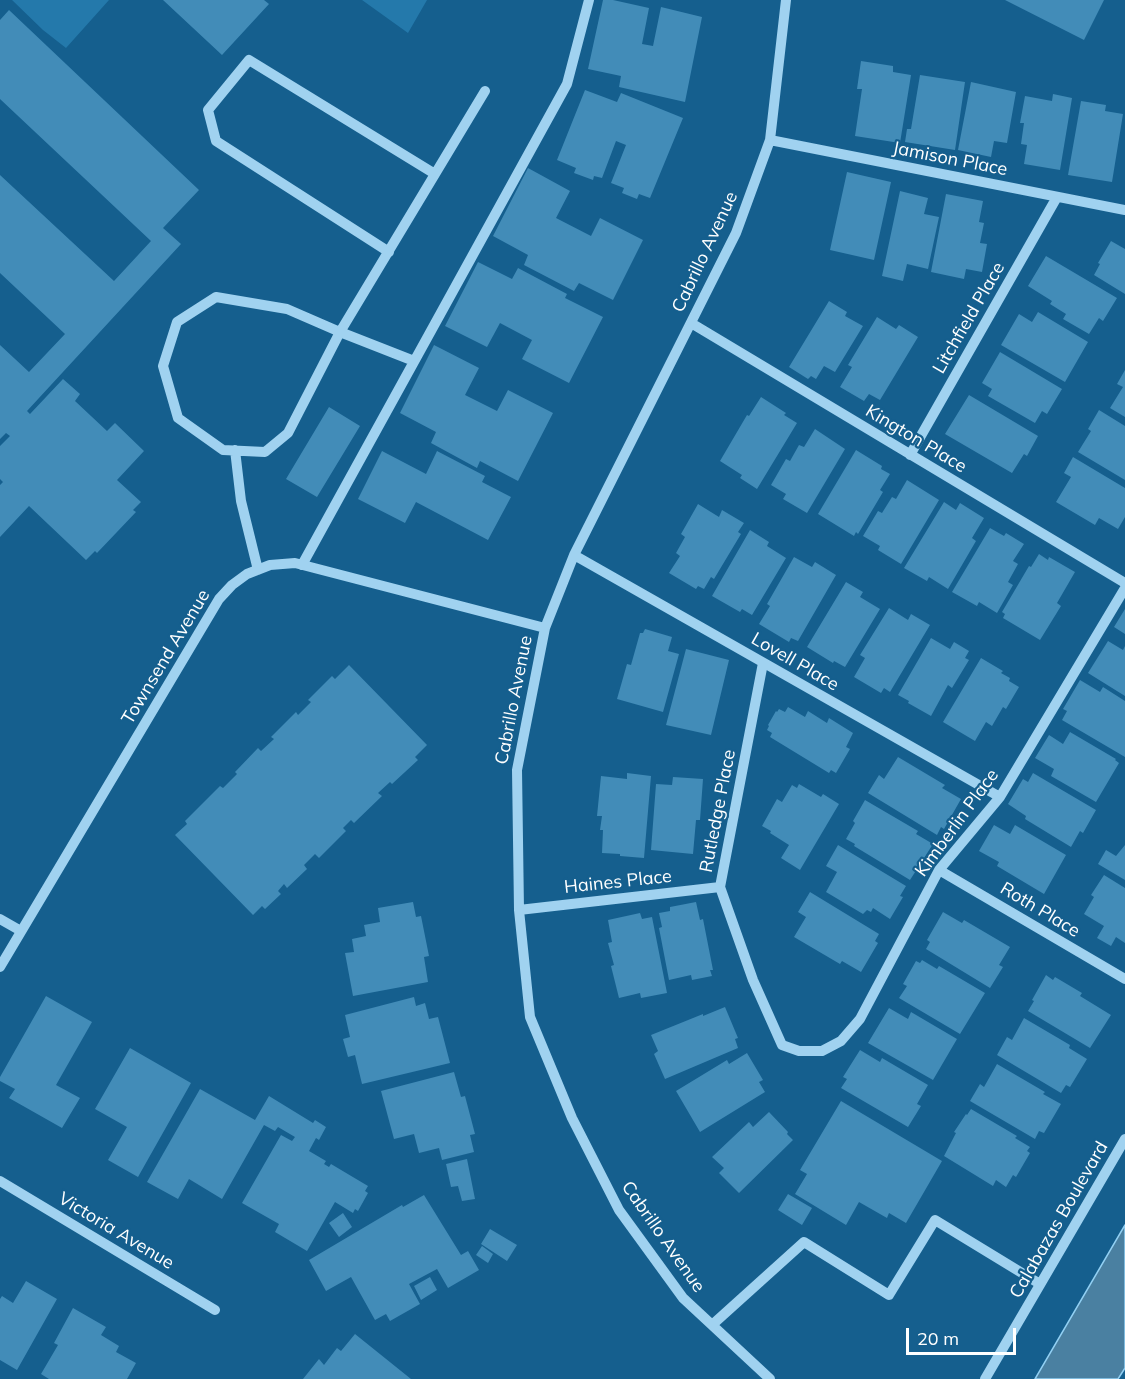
<!DOCTYPE html>
<html>
<head>
<meta charset="utf-8">
<style>
  body { margin:0 }
  #map { position:relative; width:1125px; height:1379px; overflow:hidden; background:#155f8e; font-family:Mulish,sans-serif }
  canvas { display:block }
  .scale { position:absolute; left:906px; top:1328px; width:110px; height:27px; box-sizing:border-box; border:3px solid #fff; border-top:0; padding-left:8px; font-size:18px; line-height:21px; white-space:nowrap; color:#fff; -webkit-text-stroke:4px #155f8e; paint-order:stroke }
</style>
</head>
<body>
<div id="map">
<canvas width="1125" height="1379"></canvas>
<div class="scale">20 m</div>
</div>
<script>
const ctx = document.querySelector('canvas').getContext('2d');
ctx.lineJoin = 'round';
function fill(path, color) {
  ctx.fillStyle = color;
  ctx.fill(path, 'evenodd');
}
function toPath(rows) {
  const path = new Path2D();
  for (const r of rows) {
    path.moveTo(r[0], r[1]);
    for (let i = 2; i < r.length; i += 2) path.lineTo(r[i], r[i + 1]);
  }
  return path;
}
function strokePath(path, color, width, dash) {
  ctx.strokeStyle = color;
  ctx.lineWidth = width;
  ctx.lineCap = dash ? 'butt' : 'round';
  ctx.setLineDash(dash || []);
  ctx.stroke(path);
}
function write(font, color, halo, rows, align = 'center') {
  ctx.font = font + ' Mulish,sans-serif';
  ctx.lineWidth = 4.5;
  ctx.setLineDash([]);
  ctx.textBaseline = 'middle';
  ctx.strokeStyle = halo;
  ctx.fillStyle = color;
  for (const [text, x, y, turn = 0] of rows) {
    ctx.save();
    ctx.translate(x, y);
    ctx.rotate((+turn || 0) * Math.PI / 180);
    ctx.textAlign = isNaN(turn) ? turn : align;
    if (halo) ctx.strokeText(text, 0, 0);
    ctx.fillText(text, 0, 0);
    ctx.restore();
  }
}
fill(toPath([
  [12,0,109,0,66,48,43,30],
  [362,0,427,0,408,33]
]), '#2479ab');
const water = toPath([
  [1125,1225,1125,1368,1118,1379,1035,1379,1125,1225]
]);
fill(water, '#4a80a1');
strokePath(water, '#92d0f3', 1.5);
fill(toPath([
  [163,0,264,0,269,4,222,55],
  [603,0,613,0,649,8,642,44,653,46,661,7,702,17,685,102,619,87,621,76,588,69],
  [1005,0,1104,0,1084,40],
  [9,10,199,190,163,228,181,244,27,411,30,414,63,379,80,394,75,401,107,431,115,423,144,451,117,480,141,502,133,510,136,512,97,553,95,551,86,560,29,506,0,537,0,485,3,482,0,479,0,446,10,436,6,433,0,439,0,345,29,372,65,334,0,273,0,175,114,281,151,241,0,99,0,20],
  [861,61,893,66,893,72,911,75,900,143,855,136,862,89,857,89],
  [920,75,965,82,955,150,905,142,907,129,911,129],
  [971,82,1016,92,1007,143,994,141,991,157,958,150],
  [585,90,617,102,621,93,683,118,650,198,639,194,637,199,622,193,624,188,611,183,626,145,616,141,602,178,594,176,593,180,574,173,576,168,557,160],
  [1053,94,1072,98,1060,170,1024,164,1027,145,1021,144,1024,123,1020,123,1025,96,1052,101],
  [1081,101,1106,105,1105,111,1123,114,1112,182,1068,175],
  [528,168,570,191,556,218,591,236,600,218,643,240,613,300,579,283,574,291,524,265,528,255,493,236],
  [847,172,891,182,874,260,830,250],
  [900,191,928,198,924,214,939,217,928,269,907,264,903,281,882,276],
  [946,194,983,201,979,222,984,223,980,243,987,244,982,272,966,269,964,279,931,272],
  [1111,241,1125,249,1125,294,1094,275,1100,264,1098,263],
  [1046,256,1117,298,1103,321,1099,318,1089,334,1063,319,1066,314,1050,304,1052,301,1028,286],
  [478,262,512,279,518,268,567,294,565,298,603,317,569,383,522,359,532,340,500,323,487,347,445,326],
  [829,301,847,312,845,316,863,326,835,372,824,366,816,379,811,376,808,379,789,367],
  [1038,312,1088,342,1065,382,1001,345,1019,314,1032,322],
  [877,317,896,329,899,325,918,337,880,400,869,394,864,401,840,387,852,367,848,365],
  [434,345,479,368,465,395,497,411,508,390,553,413,518,481,480,461,477,468,431,443,436,432,400,413],
  [1000,352,1062,389,1047,414,1042,411,1035,423,988,396,992,389,982,383],
  [1125,370,1125,417,1110,408,1123,387,1117,384],
  [969,395,1038,436,1027,456,1024,454,1012,473,945,434],
  [761,397,786,413,784,415,797,423,757,489,740,478,742,475,720,461,747,415,749,416],
  [329,407,360,426,317,497,286,479],
  [1099,410,1125,426,1125,480,1078,452,1091,431,1088,429],
  [815,429,845,449,807,513,783,499,786,494,771,485,786,459,790,461,799,445,804,447],
  [856,450,882,466,881,469,890,474,880,490,883,492,858,534,856,532,854,536,818,514],
  [382,451,426,474,437,451,485,476,482,482,511,497,488,540,416,502,405,523,358,499],
  [1073,457,1125,488,1125,517,1118,529,1099,518,1095,525,1056,502,1071,477,1064,473],
  [907,480,939,500,901,564,878,550,880,546,863,536,878,511,882,513,892,497,896,499],
  [944,502,956,510,960,503,984,518,972,538,976,541,948,589,929,577,927,581,904,568],
  [698,504,719,517,722,510,744,523,738,532,741,534,714,579,711,577,704,589,698,586,696,589,669,573,680,556,676,553,685,537,681,534],
  [990,528,1004,536,1006,533,1024,544,1013,561,1018,564,1008,582,1013,585,997,613,979,602,977,606,952,592],
  [750,530,769,542,767,546,786,558,752,615,742,609,740,612,712,596],
  [1039,554,1048,560,1049,557,1075,572,1057,603,1061,606,1040,640,1003,618,1005,614,1002,612,1029,566,1031,567],
  [794,557,812,567,815,562,836,575,798,641,791,638,789,642,759,624,770,606,767,604],
  [846,582,863,592,860,597,880,609,845,667,834,661,833,663,807,647],
  [889,608,908,620,911,614,930,625,890,692,884,688,881,693,854,677,865,658,860,655],
  [1125,609,1125,634,1114,627],
  [645,629,672,637,668,651,679,654,663,712,617,699,627,664,631,665,640,633,643,633],
  [931,638,950,649,954,642,969,651,965,658,969,660,952,688,948,685,931,716,908,703,909,701,898,695],
  [1108,641,1123,650,1125,646,1125,696,1088,673],
  [686,649,729,660,711,735,666,725],
  [981,658,1003,671,1001,673,1010,678,1009,681,1019,687,1006,709,1003,707,992,726,986,722,975,741,943,722],
  [349,665,427,745,415,757,418,760,392,784,390,782,378,793,382,796,354,823,351,820,343,828,346,831,319,858,315,854,304,865,307,869,287,888,284,884,278,891,281,894,265,909,262,906,253,915,175,835,187,824,185,821,220,786,223,788,237,774,235,772,258,748,261,751,274,739,271,737,296,712,298,715,311,702,308,700,332,676,335,679],
  [1080,680,1100,692,1103,687,1125,701,1125,757,1062,720,1067,711,1063,709],
  [788,707,805,717,808,711,827,723,829,718,853,733,846,747,850,749,836,773,831,770,829,773,770,737,772,733,767,730,769,726,768,725,776,711,777,712,779,709,785,712],
  [1070,732,1116,759,1115,760,1119,763,1096,802,1051,776,1054,769,1035,758,1049,735,1063,744],
  [898,757,945,785,942,788,961,799,944,829,941,827,937,835,868,793,879,775,884,779],
  [627,773,651,776,644,858,620,856,620,854,602,853,603,830,600,830,602,816,597,816,601,776,627,779],
  [1033,773,1096,810,1083,833,1080,831,1071,847,1025,819,1026,816,1008,804,1023,779,1028,782],
  [673,777,703,779,700,820,696,820,693,854,651,850,656,784,672,785],
  [799,784,821,797,823,794,839,804,800,870,781,858,789,845,770,833,771,831,762,826,777,799,782,802,792,785,797,788],
  [865,800,918,831,916,834,933,844,910,880,854,846,855,844,846,839,855,823,853,821],
  [994,825,1010,834,1015,825,1066,855,1044,894,997,866,999,862,979,851],
  [838,845,906,886,900,896,903,897,890,919,873,908,871,912,867,910,863,914,826,892,837,872,826,866],
  [1125,845,1125,880,1098,864,1106,850,1116,856],
  [1104,875,1125,888,1125,943,1116,937,1111,946,1097,938,1104,926,1084,914,1094,897,1091,895],
  [810,892,879,934,875,941,878,943,861,972,842,961,840,964,794,937,806,917,798,912],
  [413,902,416,917,421,916,429,956,424,957,428,982,353,996,345,953,354,952,352,939,366,936,364,925,380,922,378,908],
  [696,902,700,920,703,919,713,970,710,970,712,976,692,980,691,975,669,980,659,928,662,927,659,913,670,911,670,907],
  [943,912,962,923,964,920,1010,947,999,965,1003,967,990,988,926,949,930,942,927,940],
  [640,913,642,919,652,917,667,993,641,998,640,993,619,998,611,966,614,965,608,943,612,942,608,920],
  [922,960,937,969,939,966,985,993,960,1034,899,998,907,986,903,984,916,961,920,963],
  [1046,975,1053,980,1055,977,1082,993,1080,996,1111,1015,1090,1048,1028,1011,1034,1001,1032,1000],
  [46,996,92,1022,56,1085,80,1098,62,1128,9,1098,15,1089,0,1081,0,1077],
  [414,997,416,1006,425,1003,429,1019,438,1017,450,1063,362,1084,355,1055,348,1057,343,1039,350,1037,345,1015],
  [725,1007,738,1038,735,1039,738,1048,665,1079,654,1054,658,1051,651,1035,703,1014,703,1016],
  [889,1008,908,1019,911,1012,957,1039,933,1080,868,1043],
  [1024,1018,1070,1045,1069,1048,1087,1059,1070,1087,1066,1085,1061,1093,997,1055,1007,1037,1012,1040],
  [130,1048,191,1083,138,1177,108,1160,127,1127,95,1109],
  [860,1050,880,1062,882,1058,928,1085,917,1104,921,1106,908,1127,841,1088,847,1079,843,1077],
  [747,1053,763,1080,759,1082,765,1092,700,1132,676,1091,727,1060,729,1064],
  [997,1064,1045,1092,1043,1094,1061,1104,1044,1133,1039,1131,1035,1139,970,1101,980,1084,984,1087],
  [454,1072,461,1097,465,1096,475,1134,470,1135,474,1152,442,1160,439,1148,419,1153,414,1134,394,1139,381,1091],
  [200,1089,255,1120,269,1096,313,1123,315,1120,326,1127,319,1140,316,1138,309,1151,326,1161,324,1164,329,1167,331,1164,368,1186,365,1191,368,1193,358,1211,355,1209,353,1213,335,1202,307,1251,275,1232,279,1224,242,1203,281,1135,292,1141,295,1137,278,1127,275,1131,264,1125,222,1199,189,1179,178,1199,147,1182],
  [841,1101,942,1161,906,1223,889,1213,887,1218,859,1202,846,1225,795,1194,807,1174,800,1170],
  [971,1109,1017,1136,1015,1138,1030,1147,1027,1151,1030,1153,1016,1177,1013,1175,1006,1187,996,1180,993,1186,944,1156,956,1133,954,1132,966,1114,967,1115],
  [769,1112,788,1132,787,1134,793,1140,739,1193,719,1173,724,1168,712,1157,749,1122,753,1127],
  [467,1159,475,1199,462,1201,458,1186,451,1187,446,1164],
  [788,1194,812,1208,802,1225,778,1210],
  [424,1195,461,1255,468,1251,479,1270,448,1288,437,1269,409,1284,420,1304,390,1321,386,1314,375,1320,351,1277,326,1291,309,1260,402,1205,403,1207],
  [343,1213,352,1227,339,1237,329,1223],
  [490,1229,517,1245,507,1261,481,1244],
  [482,1246,493,1254,488,1263,476,1255],
  [430,1277,437,1290,421,1300,414,1286],
  [26,1281,57,1299,17,1370,0,1360,0,1299,2,1296,13,1303],
  [73,1308,106,1327,101,1335,119,1346,116,1352,136,1363,127,1379,49,1379,41,1374,58,1345,54,1343],
  [355,1334,411,1379,303,1379,319,1359,324,1365,337,1348,341,1351]
]), '#428cb8');
strokePath(toPath([
  [770,140,1125,210],
  [389,252,216,141,208,110,249,60,435,174],
  [691,323,1125,583],
  [414,361,340,332,287,309,216,297,177,322,163,366,178,418,223,450,265,452,288,433,340,332,485,91],
  [235,450,241,501,258,570],
  [910,455,1057,197],
  [574,555,1000,797],
  [302,565,567,84,589,0],
  [763,663,720,887,753,980,782,1045,799,1051,822,1051,841,1041,860,1019,939,870,1000,797,1125,588],
  [939,870,1125,979],
  [519,910,720,887],
  [0,919,21,931],
  [0,967,219,599,232,585,247,574,270,565,295,563,545,628],
  [0,1181,215,1310],
  [712,1325,804,1242,889,1295,935,1220,1040,1284],
  [770,1379,683,1298,619,1210,572,1118,530,1017,519,910,517,770,545,628,574,555,736,233,770,140,786,0],
  [985,1379,1125,1139]
]), '#a0d2f0', 10);
write('18px', '#fff', '#155f8e', [
  ["Jamison Place",950,159,11],
  ["Cabrillo Avenue",705,252,-65],
  ["Litchfield Place",969,318,-60],
  ["Kington Place",916,439,31],
  ["Townsend Avenue",166,657,-59],
  ["Lovell Place",795,662,30],
  ["Cabrillo Avenue",514,700,-79],
  ["Rutledge Place",718,811,-79],
  ["Kimberlin Place",957,823,-54],
  ["Haines Place",618,882,-6],
  ["Roth Place",1040,910,31],
  ["Calabazas Boulevard",1059,1220,-60],
  ["Victoria Avenue",116,1231,31],
  ["Cabrillo Avenue",663,1237,55]
]);
</script>
</body>
</html>
